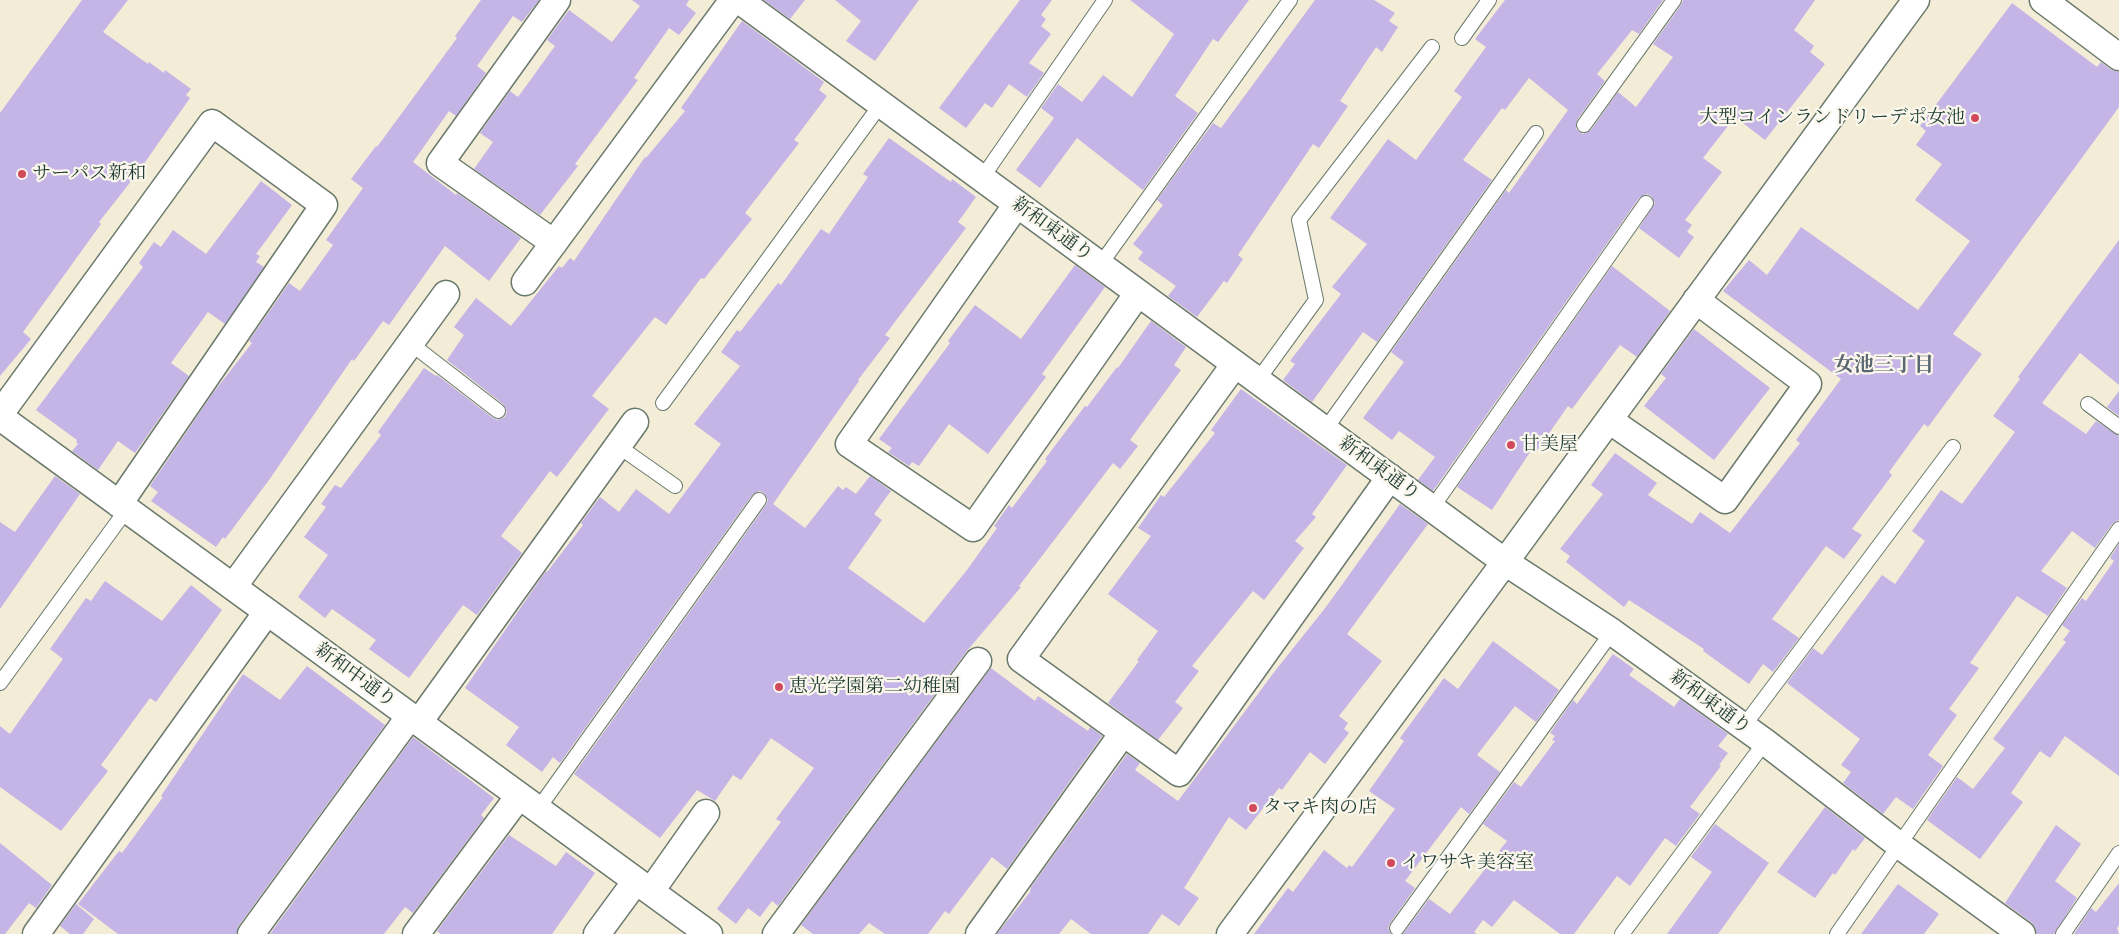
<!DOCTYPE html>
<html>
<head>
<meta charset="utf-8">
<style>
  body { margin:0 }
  canvas { display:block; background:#f3ecd6 }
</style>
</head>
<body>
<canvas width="2119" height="934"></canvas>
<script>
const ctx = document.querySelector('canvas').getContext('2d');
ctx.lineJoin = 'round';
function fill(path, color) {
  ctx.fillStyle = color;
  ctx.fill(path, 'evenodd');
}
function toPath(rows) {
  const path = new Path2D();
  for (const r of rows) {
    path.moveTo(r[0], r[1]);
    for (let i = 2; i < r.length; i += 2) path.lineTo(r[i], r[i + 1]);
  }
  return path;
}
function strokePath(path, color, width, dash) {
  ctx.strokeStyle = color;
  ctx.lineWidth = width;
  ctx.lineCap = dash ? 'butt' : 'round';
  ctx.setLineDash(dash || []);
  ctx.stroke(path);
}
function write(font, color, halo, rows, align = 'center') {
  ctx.font = font + ' Alegreya,"Noto Serif JP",serif';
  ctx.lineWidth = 4.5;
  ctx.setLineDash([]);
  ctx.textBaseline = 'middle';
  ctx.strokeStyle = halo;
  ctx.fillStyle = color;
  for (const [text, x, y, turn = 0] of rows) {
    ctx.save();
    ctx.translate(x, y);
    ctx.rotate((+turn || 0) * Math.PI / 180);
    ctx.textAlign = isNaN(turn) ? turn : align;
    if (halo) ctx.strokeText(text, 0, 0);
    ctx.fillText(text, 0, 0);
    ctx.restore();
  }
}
fill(toPath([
  [82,0,128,0,103,32,148,64,149,62,164,73,165,70,191,89,186,95,190,98,136,175,99,222,101,224,23,332,31,339,0,376,0,113],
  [481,0,539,0,522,22,513,16,477,66,486,73,456,116,449,111,413,162,456,195,457,193,521,238,489,281,445,246,389,325,383,321,354,361,352,359,269,480,225,539,223,537,216,547,151,501,158,492,150,486,213,393,252,343,249,341,289,283,300,291,333,245,326,240,363,188,351,179,376,146,377,147,457,38,455,36],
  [632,0,689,0,686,5,696,13,679,35,669,28,634,78,638,80,575,164,578,166,540,215,474,169,493,142,480,133,510,91,518,97,555,46,547,40,569,10,612,42,640,6],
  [764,0,805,0,790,19],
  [835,0,919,0,875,61,846,41,861,21],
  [1020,0,1052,0,1041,15,1046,19,1041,26,1051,34,1029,63,1044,73,1027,97,1009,84,992,108,985,103,966,128,939,108],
  [1130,0,1249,0,1218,42,1213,39,1175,96,1198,113,1143,190,1077,138,1040,188,1016,170,1054,118,1041,108,1058,84,1082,102,1103,75,1132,97,1174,34],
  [1315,0,1374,0,1395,13,1389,21,1398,27,1382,52,1376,47,1340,101,1348,106,1319,148,1313,144,1238,255,1243,259,1227,283,1224,281,1197,317,1168,296,1176,286,1138,259,1143,252,1133,244,1163,205,1157,200,1213,123,1221,128],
  [1505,0,1663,0,1639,34,1632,30,1597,74,1605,81,1577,120,1576,129,1583,134,1591,130,1618,92,1636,107,1673,57,1653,44,1681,5,1683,0,1815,0,1794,30,1814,46,1810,52,1825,64,1765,140,1735,117,1703,158,1722,172,1685,220,1692,225,1687,232,1694,237,1679,258,1639,228,1655,203,1651,196,1647,194,1639,198,1433,491,1418,480,1435,457,1399,431,1392,440,1363,418,1404,362,1391,352,1506,190,1509,193,1568,110,1529,78,1505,110,1502,108,1463,160,1492,180,1377,342,1363,332,1312,402,1283,380,1295,364,1290,361,1341,294,1332,287,1367,244,1330,218,1388,139,1416,160,1462,97,1454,91,1486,47,1475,39],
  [2012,3,2097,67,2101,62,2110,69,2119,72,2119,107,1953,334,1982,354,1928,427,1924,424,1889,472,1892,475,1852,529,1862,535,1844,559,1826,546,1772,619,1799,638,1773,672,1763,664,1749,684,1703,651,1704,649,1629,600,1624,607,1566,562,1570,556,1560,549,1603,494,1591,485,1615,453,1657,483,1648,495,1692,524,1700,512,1730,533,1800,443,1796,440,1841,379,1723,291,1749,260,1767,275,1801,227,1918,310,1970,241,1915,200,1942,164,1916,145,1926,131,1920,126],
  [742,21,824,82,819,90,827,96,794,140,799,143,745,213,752,219,704,279,701,278,666,325,655,317,592,396,609,409,557,477,550,471,501,536,522,553,477,615,463,605,409,678,369,649,376,640,332,609,325,618,298,597,328,555,304,537,326,507,321,504,335,485,341,488,381,435,378,432,424,368,436,376,437,375,493,418,497,420,505,417,507,412,503,404,447,360,464,335,454,327,476,298,511,326,559,266,562,268,570,258,574,261,645,157,646,158,685,111,681,108],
  [889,138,951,182,952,179,976,197,958,222,966,228,885,335,890,338,858,380,859,381,773,504,805,528,838,486,843,490,846,487,856,494,870,476,891,491,874,514,882,520,848,568,924,623,967,570,997,528,994,526,1009,505,1012,508,1047,461,1045,459,1085,406,1087,407,1117,367,1118,368,1151,321,1186,347,1174,365,1181,370,1130,440,1138,446,1120,469,1113,463,1019,586,1021,587,966,652,778,906,772,901,760,917,748,908,736,924,717,909,781,822,776,819,814,768,771,738,741,780,733,775,715,801,697,790,660,838,574,774,766,505,768,500,764,493,759,491,752,495,560,763,553,757,542,772,506,745,519,727,465,688,546,571,547,572,583,525,581,523,600,497,619,512,636,489,669,514,721,444,694,424,740,366,721,352,737,330,740,332,778,283,781,285,821,229,829,234,868,177,863,174],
  [261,181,292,205,256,254,260,256,256,262,264,267,225,324,208,312,171,363,189,376,135,453,118,441,98,470,72,451,78,444,76,442,77,440,36,410,143,267,139,263,154,242,161,247,173,230,206,254],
  [2119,240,2119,385,2080,353,2042,403,2086,434,2096,421,2119,436,2119,520,2112,524,2095,548,2072,531,2041,571,2067,588,2048,616,2017,596,1970,663,1979,668,1949,709,1957,715,1928,755,1943,766,1913,809,1896,797,1883,814,1843,783,1851,772,1841,765,1860,739,1787,683,1813,648,1822,655,1882,575,1895,584,1925,541,1912,531,1941,490,1962,504,2015,432,1993,416,2020,379,2018,377],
  [1075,265,1105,287,1042,374,1046,377,988,454,949,424,919,466,912,462,909,466,888,452,892,448,879,439,950,343,948,341,975,305,1021,339],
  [1612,266,1670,311,1637,357,1620,345,1572,409,1568,406,1536,452,1532,449,1492,510,1457,487],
  [1694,329,1770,388,1714,460,1644,406,1666,378,1661,374],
  [1241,389,1347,465,1312,514,1316,517,1295,541,1304,548,1264,600,1253,591,1192,666,1199,671,1175,702,1183,708,1158,740,1108,703,1139,661,1137,660,1158,631,1108,594,1151,536,1138,528,1161,495,1164,497,1215,433,1211,430],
  [2119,391,2119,416,2107,407],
  [55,476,80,494,0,609,0,522,15,532],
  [1400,504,1428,524,1347,634,1382,661,1339,716,1348,723,1344,729,1349,733,1325,764,1310,752,1282,790,1279,788,1246,830,1229,817,1184,888,1199,898,1179,926,1162,914,1148,934,1091,934,1071,919,1059,934,997,934,1030,892,1031,887,1127,754,1140,763,1135,770,1178,801,1275,671,1326,607],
  [2119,544,2119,776,2065,736,2050,758,2040,751,2011,793,2023,802,1980,859,1927,820,1957,777,1973,789,2005,748,1993,739,2066,642,2063,640,2070,631,2062,625,2082,598,2086,601,2114,561,2110,558],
  [105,581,162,621,191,585,222,610,156,702,150,698,101,765,108,771,61,831,0,787,0,726,10,734,63,659,50,649,86,598,91,601],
  [1493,641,1559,690,1536,722,1515,706,1477,755,1500,772,1469,814,1461,807,1405,881,1415,888,1390,923,1388,928,1391,934,1254,934,1288,888,1293,892,1324,850,1347,868,1349,865,1352,867,1395,809,1369,791,1404,741,1400,738,1444,678,1458,689],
  [1613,654,1634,669,1629,675,1674,707,1680,699,1728,734,1718,746,1728,753,1719,765,1721,766,1690,807,1700,814,1676,846,1665,838,1630,886,1617,876,1574,934,1560,934,1514,900,1492,927,1483,920,1474,932,1477,934,1403,934,1429,899,1450,914,1507,841,1483,824,1514,782,1521,787,1555,741,1552,740,1555,736,1550,733,1573,700,1577,704],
  [307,666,385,725,239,925,236,934,118,934,78,904,119,851,122,853,163,797,161,796,243,674,280,700],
  [991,668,1035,701,1038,696,1088,731,1090,727,1102,736,1007,869,992,857,949,914,945,911,928,934,885,934,869,923,859,934,813,934,801,925],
  [413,737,494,798,481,815,484,818,413,913,405,907,384,934,270,934],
  [1825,807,1865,838,1855,851,1853,849,1835,875,1833,873,1815,898,1777,872],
  [1715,824,1769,863,1718,934,1667,934,1712,872,1691,857],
  [2056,825,2081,844,2055,881,2077,898,2054,934,2037,934,2035,927,2031,922,2005,903],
  [509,835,556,866,566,852,595,873,552,934,441,934,437,931],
  [0,843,52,885,36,908,29,903,5,934,0,934],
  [2119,883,2119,925,2117,928,2119,934,2074,934,2091,908,2096,912],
  [1898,884,1939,914,1924,934,1861,934],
  [76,904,94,919,83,934,70,934,60,926]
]), '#c5b4e6');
const lane = toPath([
  [1462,38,1489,0],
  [1584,125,1674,0],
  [982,178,1105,0],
  [1100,265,1290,0],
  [410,343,498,411],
  [1258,380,1316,300,1299,220,1432,47],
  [663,403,881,104],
  [2088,404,2119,427],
  [1325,430,1536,133],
  [618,446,675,486],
  [1432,508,1646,203],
  [0,683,127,509],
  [1743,727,1953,447],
  [538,809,759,500],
  [1397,928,1612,632],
  [1622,934,1765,742],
  [1837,934,2119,529],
  [2063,934,2119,853]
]);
const street = toPath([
  [739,0,1505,562,1612,632,1765,742,1899,845,2022,934],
  [2043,0,2119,57],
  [1017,204,849,444,973,528,1138,293],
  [554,243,440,163,557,0],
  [525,282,733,0],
  [1235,364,1021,659,1179,773,1390,477],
  [0,414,212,123,324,205,119,504],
  [0,417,709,934],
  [1609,420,1725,500,1808,384,1696,300],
  [233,587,446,294],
  [419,722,635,422],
  [651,891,706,813],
  [36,934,267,612],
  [251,934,410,716],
  [416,934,519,796],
  [597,934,636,881],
  [776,934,978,661],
  [979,934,1123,733],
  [1230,934,1505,562,1916,0]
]);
strokePath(lane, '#697a6d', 16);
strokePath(street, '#697a6d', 29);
strokePath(lane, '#fff', 14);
strokePath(street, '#fff', 26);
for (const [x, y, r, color] of [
  [1975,118,5,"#d1495b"],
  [22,174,5,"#d1495b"],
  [1511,445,5,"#d1495b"],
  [779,687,5,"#d1495b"],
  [1253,808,5,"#d1495b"],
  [1391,863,5,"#d1495b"]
]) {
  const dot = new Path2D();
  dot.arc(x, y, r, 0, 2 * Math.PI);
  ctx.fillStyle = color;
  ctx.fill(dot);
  strokePath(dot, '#fbf7ec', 2);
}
write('19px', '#1f3d34', '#fbf7ec', [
  ["大型コインランドリーデポ女池",1965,118,"right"],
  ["サーパス新和",32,174],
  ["甘美屋",1521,445],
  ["恵光学園第二幼稚園",789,687],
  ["タマキ肉の店",1263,808],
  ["イワサキ美容室",1401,863]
], 'left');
write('19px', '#1f3d34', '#fbf7ec', [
  ["新和東通り",1052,230,36],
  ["新和東通り",1379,469,36],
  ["新和中通り",355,676,36],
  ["新和東通り",1710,703,36]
]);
write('bold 20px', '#596772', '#fbf7ec', [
  ["女池三丁目",1884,366]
]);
</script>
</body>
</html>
